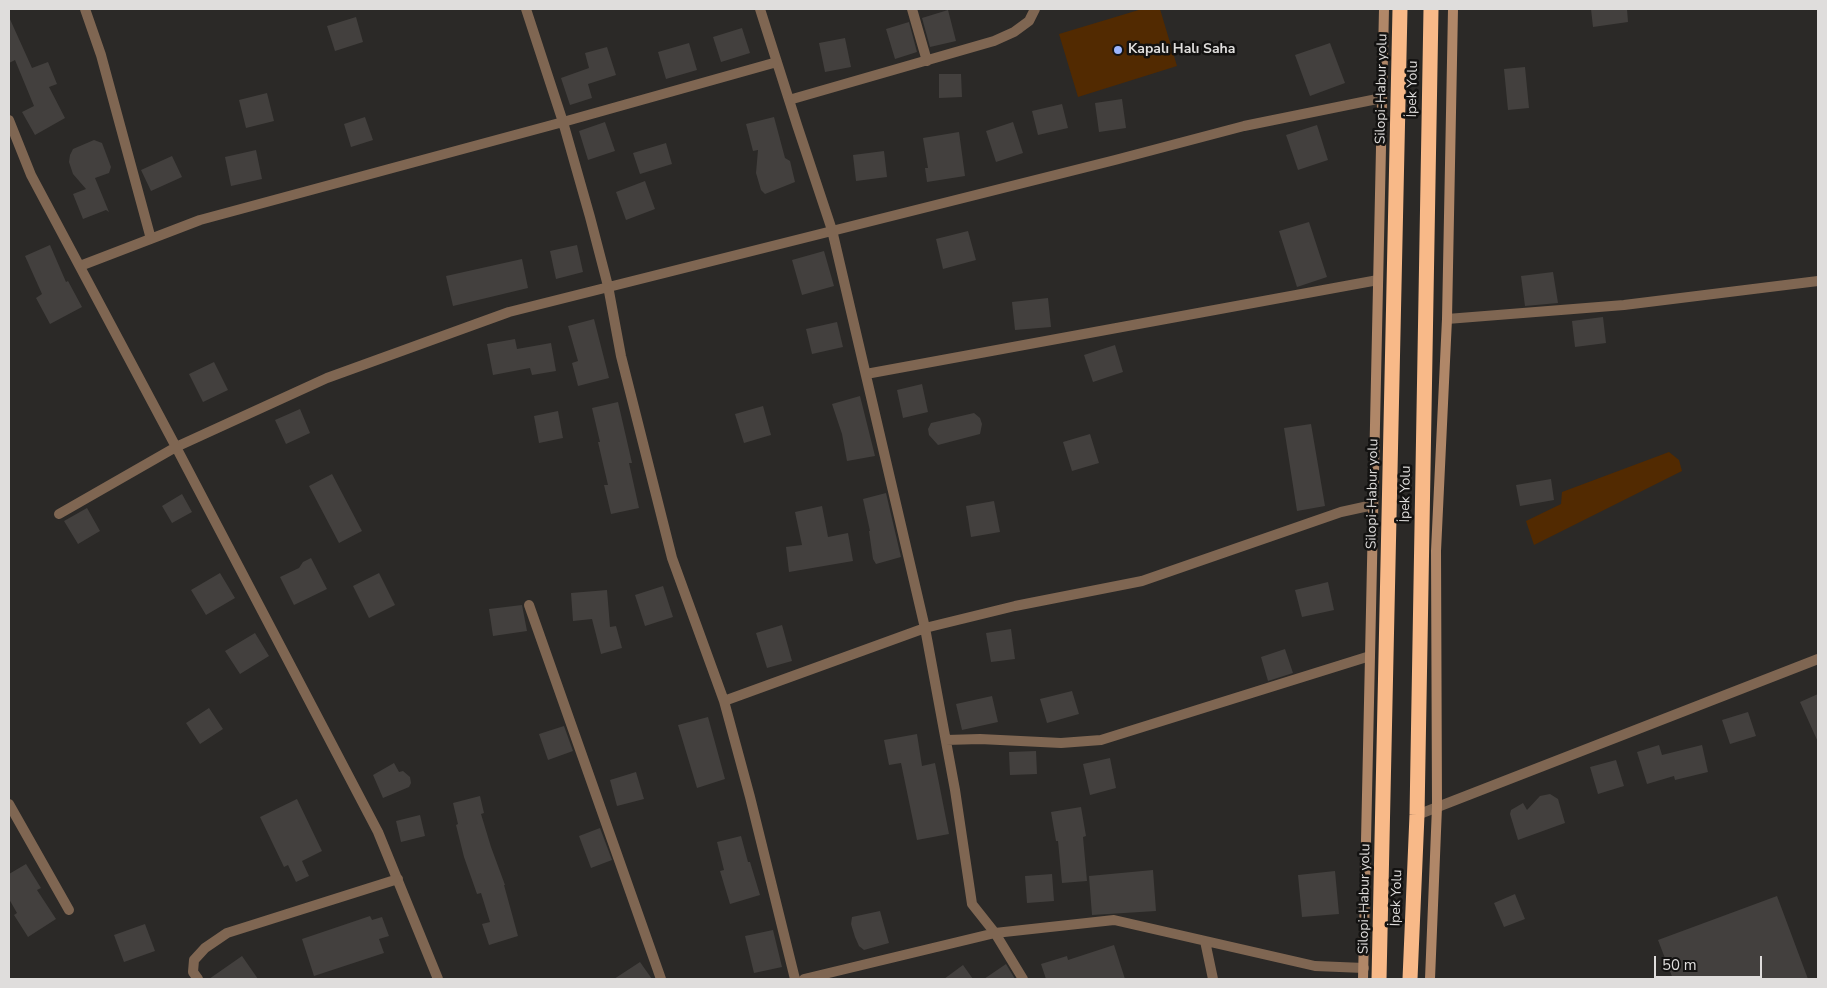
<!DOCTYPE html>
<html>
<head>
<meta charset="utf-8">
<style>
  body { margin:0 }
  #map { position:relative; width:1827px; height:988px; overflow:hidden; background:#2b2927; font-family:"Nunito Sans",sans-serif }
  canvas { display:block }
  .frame { position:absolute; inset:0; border:10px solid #dfdddc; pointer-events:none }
  .scale { position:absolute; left:1654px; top:956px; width:108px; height:22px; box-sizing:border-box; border:2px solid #dfdddc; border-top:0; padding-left:6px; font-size:15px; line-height:18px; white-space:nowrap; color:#dfdddc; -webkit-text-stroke:4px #131211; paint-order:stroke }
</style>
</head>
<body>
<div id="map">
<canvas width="1827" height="988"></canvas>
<div class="frame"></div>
<div class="scale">50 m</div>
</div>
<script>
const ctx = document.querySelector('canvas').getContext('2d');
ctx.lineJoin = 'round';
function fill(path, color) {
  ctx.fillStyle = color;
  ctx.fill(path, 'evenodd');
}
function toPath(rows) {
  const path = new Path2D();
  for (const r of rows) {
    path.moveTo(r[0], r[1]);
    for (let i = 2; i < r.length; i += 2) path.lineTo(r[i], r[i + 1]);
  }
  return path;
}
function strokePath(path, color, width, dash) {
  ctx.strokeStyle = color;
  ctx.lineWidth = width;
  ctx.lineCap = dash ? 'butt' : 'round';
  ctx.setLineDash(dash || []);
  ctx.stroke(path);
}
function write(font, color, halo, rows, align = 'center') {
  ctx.font = font + ' "Nunito Sans",sans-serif';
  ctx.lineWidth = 5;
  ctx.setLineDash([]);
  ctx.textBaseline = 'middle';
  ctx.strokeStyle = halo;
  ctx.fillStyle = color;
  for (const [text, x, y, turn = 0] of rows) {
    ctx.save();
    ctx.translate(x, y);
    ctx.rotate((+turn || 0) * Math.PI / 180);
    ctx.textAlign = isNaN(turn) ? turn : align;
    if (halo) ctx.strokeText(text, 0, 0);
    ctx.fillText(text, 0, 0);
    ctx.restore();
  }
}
fill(toPath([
  [1142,9,1160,9,1177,66,1078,97,1059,34],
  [1669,452,1679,460,1682,471,1534,545,1526,521,1561,504,1562,492]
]), '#522a01');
fill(toPath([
  [1591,9,1627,9,1628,22,1593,27],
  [948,10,956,41,930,47,922,18],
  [9,17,32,68,48,62,57,84,49,87,65,118,35,135,22,112,34,106,15,60,9,63],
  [356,17,363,42,335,51,327,26],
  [909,22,917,52,895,59,886,29],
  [742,28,750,53,721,62,713,37],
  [845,38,851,67,825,72,819,43],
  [689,43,697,70,666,79,658,52],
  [1330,43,1345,83,1310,96,1295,55],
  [607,47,616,75,588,84,592,98,570,105,561,78,589,68,585,53],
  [1525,67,1529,108,1508,110,1504,69],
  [939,74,961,74,962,97,939,98],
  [267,93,274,121,246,128,239,100],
  [1122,99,1126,128,1099,132,1095,103],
  [1062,104,1068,128,1038,135,1032,111],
  [365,117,373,140,351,147,344,124],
  [774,117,785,158,790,161,795,182,765,194,761,190,756,173,758,150,753,151,746,124],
  [605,122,615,151,588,160,579,131],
  [1013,122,1023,153,996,162,986,131],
  [1317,125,1328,160,1298,170,1286,135],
  [959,132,965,176,927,182,925,168,928,168,923,138],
  [94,140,102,143,111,167,109,173,95,178,109,212,106,210,83,219,73,194,86,189,73,174,69,162,70,155,73,149],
  [666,143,672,164,640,174,633,153],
  [256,150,262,179,231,186,225,157],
  [884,151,887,177,856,181,853,155],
  [172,156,182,177,151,191,141,170],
  [645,181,655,209,626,220,616,192],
  [1309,222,1327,277,1297,287,1279,231],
  [968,231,976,260,943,269,936,239],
  [50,245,66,282,68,281,82,307,50,324,36,298,42,294,25,256],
  [577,245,583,272,556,279,550,251],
  [824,251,834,286,802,295,792,260],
  [522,259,528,288,453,306,446,276],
  [1553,272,1558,303,1525,306,1521,276],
  [1048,298,1051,327,1015,330,1012,302],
  [1603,317,1606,343,1575,347,1572,321],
  [594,319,609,378,578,386,572,363,578,361,568,326],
  [837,322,843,347,812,354,806,329],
  [515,339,517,349,551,343,556,371,532,375,530,368,493,375,487,344],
  [1115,345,1123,372,1093,382,1084,355],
  [214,362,228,390,203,402,189,374],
  [922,384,928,412,903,418,897,390],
  [860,396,875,456,847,461,842,434,832,404],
  [618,402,632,463,629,463,639,508,611,514,604,485,608,485,598,442,600,442,592,408],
  [763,406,771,435,744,443,735,414],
  [300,409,310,433,286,444,275,420],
  [558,411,563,438,539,443,534,416],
  [974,413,980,418,982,424,980,434,938,445,929,435,928,429,931,423],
  [1311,424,1325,506,1297,511,1284,428],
  [1090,434,1099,463,1072,471,1063,442],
  [332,474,362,531,339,543,309,486],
  [1551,479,1554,500,1520,506,1516,485],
  [886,493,901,557,876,564,873,559,869,531,870,531,863,499],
  [182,494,192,512,172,523,162,506],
  [994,501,1000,532,971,537,966,506],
  [822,506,828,537,848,533,853,561,789,572,786,547,802,545,795,512],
  [87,508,100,531,78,544,64,521],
  [311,558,327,589,294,605,280,577,299,568,303,562],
  [220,573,235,598,206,615,191,590],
  [379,573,395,605,369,618,353,586],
  [1328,582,1334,610,1302,617,1295,590],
  [663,586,673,617,645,626,635,595],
  [607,590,610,627,616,626,622,648,601,654,592,619,573,621,571,593],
  [522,605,527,631,493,636,489,609],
  [782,625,792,661,767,668,756,633],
  [1011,629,1015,659,991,662,986,633],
  [255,633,269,656,240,674,225,651],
  [1285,649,1293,673,1268,681,1261,657],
  [1072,691,1079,714,1047,723,1040,699],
  [1818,694,1818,742,1800,702],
  [992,696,998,722,962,730,956,704],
  [209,708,223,729,200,744,186,723],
  [1748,712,1756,736,1730,744,1722,720],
  [708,717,725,779,697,788,678,725],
  [564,726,573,751,548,760,539,734],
  [917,734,922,766,935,763,949,834,917,840,901,763,889,765,884,740],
  [1659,745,1662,755,1702,745,1708,772,1675,780,1674,776,1647,784,1637,752],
  [1036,751,1037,774,1010,775,1009,752],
  [1110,758,1116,788,1090,795,1083,764],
  [1616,760,1624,786,1598,794,1590,767],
  [394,763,399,772,403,771,410,777,411,783,409,787,383,798,373,775],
  [636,772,644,799,617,806,610,780],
  [1550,794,1558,799,1565,823,1518,840,1510,814,1511,810,1523,803,1527,810,1540,796],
  [480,796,484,813,481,814,491,847,505,885,504,885,518,936,489,945,482,924,490,922,481,893,477,894,464,857,456,825,458,824,453,803],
  [297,799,322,851,302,861,309,876,296,882,288,865,284,867,260,817],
  [1081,807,1086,836,1083,837,1087,881,1062,883,1058,841,1056,841,1051,812],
  [420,815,425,836,401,842,396,821],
  [600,828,612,860,591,868,579,836],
  [741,836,748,862,750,862,760,895,730,904,720,871,724,870,717,842],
  [26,864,41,888,37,890,56,919,28,937,14,915,17,913,9,899,9,874],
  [1153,870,1156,911,1092,915,1089,876],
  [1335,871,1339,914,1302,917,1298,875],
  [1052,874,1054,901,1027,903,1025,876],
  [1515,894,1525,919,1504,927,1494,903],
  [1777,896,1808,979,1673,979,1658,940],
  [880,911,889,943,864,950,859,946,855,937,851,924,852,917],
  [370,916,372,920,382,917,389,936,379,939,384,953,314,976,302,939],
  [145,924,155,951,124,962,114,935],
  [773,930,782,967,754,973,745,936],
  [1114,945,1125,979,1046,979,1041,964,1067,956,1068,960],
  [242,956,258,979,209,979],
  [640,962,652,979,614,979],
  [1006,964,1015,979,984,979],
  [963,965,973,979,944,979]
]), '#43403e');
strokePath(toPath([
  [85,9,101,55,151,239],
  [526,9,563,122,590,217,608,286,621,356,672,558,724,701,750,797,795,979],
  [760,9,797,125,832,230,925,628,955,790,972,904,995,933,1023,979],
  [912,9,927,61],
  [789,100,994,41,1014,32,1029,21,1035,9],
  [9,120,31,175,176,447,378,832,438,979],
  [80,266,200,220,563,122,777,62],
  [1447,319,1624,305,1818,281],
  [866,374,1378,280],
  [59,514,176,447,327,378,509,312,1115,160,1244,126,1382,98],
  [529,605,661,979],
  [724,701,925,628,1015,606,1142,581,1341,512,1373,505],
  [946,740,980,739,1061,743,1101,740,1370,656],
  [9,804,69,910],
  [1417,815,1818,659],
  [1205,941,1213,979],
  [198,979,193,972,194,960,205,948,227,933,398,879],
  [804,979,995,933,1114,920,1315,966,1364,968]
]), '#7f6652', 10);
strokePath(toPath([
  [1363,979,1384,9],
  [1430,979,1437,807,1436,551,1447,319,1453,9]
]), '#b08768', 10);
strokePath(toPath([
  [1379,979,1400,9],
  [1410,979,1417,815,1431,9]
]), '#f8b988', 15);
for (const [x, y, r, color] of [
  [1118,50,5,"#9bb5fd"]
]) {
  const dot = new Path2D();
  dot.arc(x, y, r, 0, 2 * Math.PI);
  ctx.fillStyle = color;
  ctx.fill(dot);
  strokePath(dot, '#131211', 2);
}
write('bold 14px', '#dfdddc', '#131211', [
  ["Kapalı Halı Saha",1128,50]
], 'left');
write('14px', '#dfdddc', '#131211', [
  ["Silopi-Habur yolu",1382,89,-89],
  ["İpek Yolu",1413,89,-89],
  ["Silopi-Habur yolu",1373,494,-89],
  ["İpek Yolu",1406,494,-89],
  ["İpek Yolu",1397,898,-88],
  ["Silopi-Habur yolu",1365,899,-89]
]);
</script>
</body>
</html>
